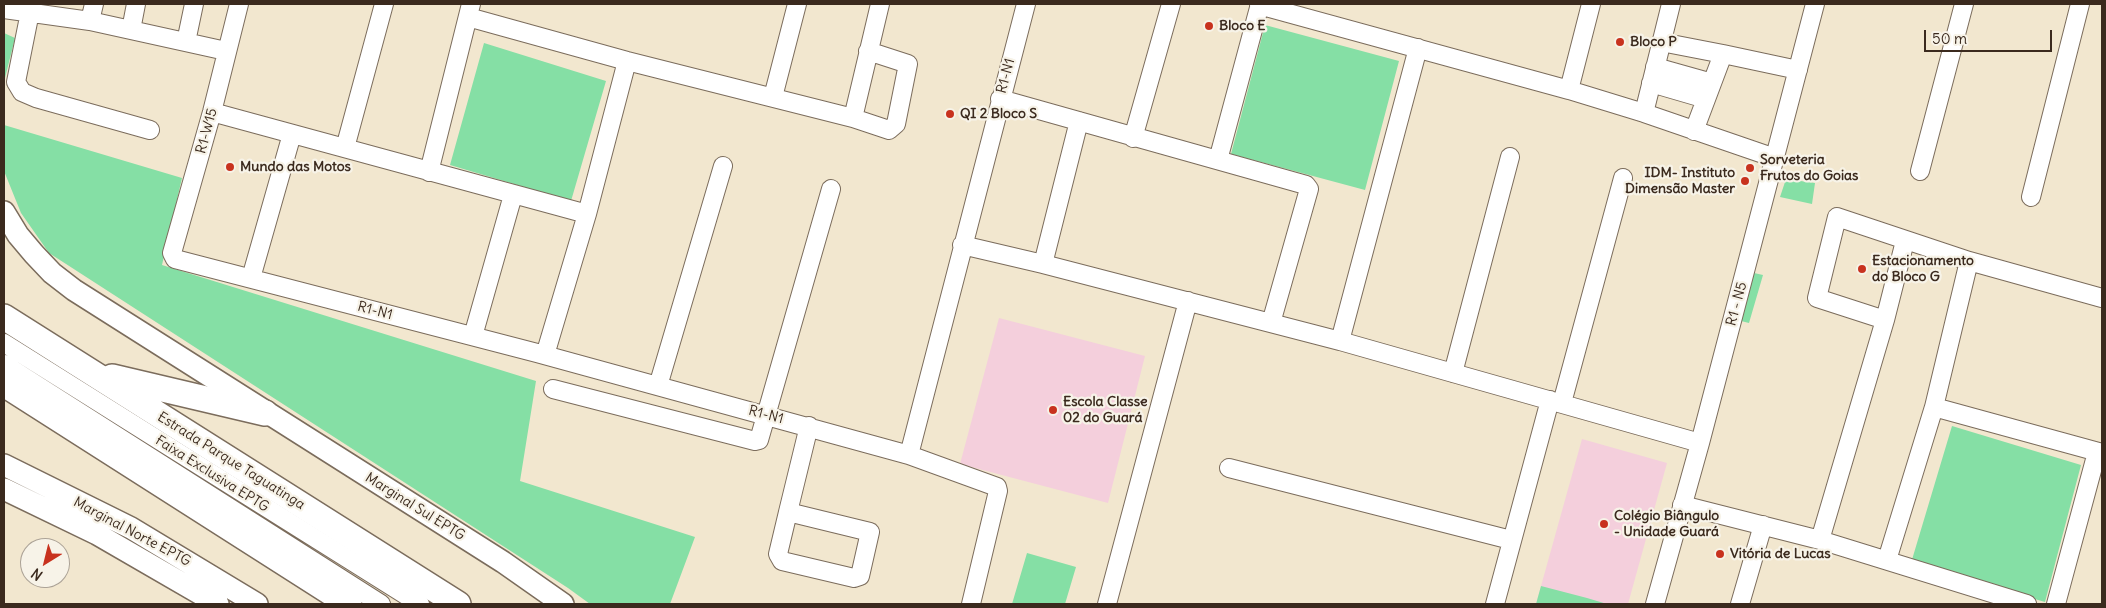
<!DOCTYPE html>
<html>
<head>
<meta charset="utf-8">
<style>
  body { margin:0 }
  #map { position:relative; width:2106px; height:608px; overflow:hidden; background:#f2e7cf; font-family:Delius,sans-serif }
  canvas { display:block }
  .frame { position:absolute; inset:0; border:5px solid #3b2a1e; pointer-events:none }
  .north { position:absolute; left:20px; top:538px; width:50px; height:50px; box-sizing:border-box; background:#f7f3e8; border:1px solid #aca397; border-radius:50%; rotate:216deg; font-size:14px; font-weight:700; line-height:20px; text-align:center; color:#3b2a1e }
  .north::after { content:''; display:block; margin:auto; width:18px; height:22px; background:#c8321e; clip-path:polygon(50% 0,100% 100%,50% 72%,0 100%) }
  .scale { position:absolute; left:1924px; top:30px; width:128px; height:22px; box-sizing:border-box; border:2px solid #3b2a1e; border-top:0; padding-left:6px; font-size:15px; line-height:18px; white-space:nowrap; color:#3b2a1e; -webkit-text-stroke:4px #f7f3e8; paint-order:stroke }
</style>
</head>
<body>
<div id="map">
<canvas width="2106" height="608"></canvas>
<div class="frame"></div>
<div class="north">N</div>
<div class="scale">50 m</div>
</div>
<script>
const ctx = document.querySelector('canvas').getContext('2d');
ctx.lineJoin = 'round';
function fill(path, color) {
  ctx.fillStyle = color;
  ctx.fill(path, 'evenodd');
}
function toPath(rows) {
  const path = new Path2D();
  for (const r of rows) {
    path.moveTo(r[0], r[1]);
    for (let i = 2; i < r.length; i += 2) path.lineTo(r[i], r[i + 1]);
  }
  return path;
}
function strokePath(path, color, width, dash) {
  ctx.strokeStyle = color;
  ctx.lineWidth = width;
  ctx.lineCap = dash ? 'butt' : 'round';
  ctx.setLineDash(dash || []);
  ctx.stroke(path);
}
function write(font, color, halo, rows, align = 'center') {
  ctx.font = font + ' Delius,sans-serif';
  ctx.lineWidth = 4.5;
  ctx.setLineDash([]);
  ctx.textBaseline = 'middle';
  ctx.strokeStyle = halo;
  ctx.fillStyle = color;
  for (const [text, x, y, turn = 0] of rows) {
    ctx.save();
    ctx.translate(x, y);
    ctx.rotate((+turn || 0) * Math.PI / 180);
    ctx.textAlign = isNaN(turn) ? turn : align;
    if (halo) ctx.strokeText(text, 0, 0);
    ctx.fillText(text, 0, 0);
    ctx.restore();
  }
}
fill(toPath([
  [999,318,1145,356,1108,503,960,464],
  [1582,439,1667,463,1628,604,1536,604]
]), '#f4cfdc');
fill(toPath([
  [1265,25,1399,61,1365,190,1231,154],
  [4,33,15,38,4,82],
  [484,43,606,81,571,201,450,165],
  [4,125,182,178,162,265,536,381,520,481,695,537,670,604,590,604,568,588,49,253,21,213,4,171],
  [1786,179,1815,183,1812,204,1780,197],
  [1754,273,1763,275,1749,323,1741,321],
  [1952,426,2081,465,2045,602,1911,563],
  [1027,553,1076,567,1065,604,1012,604],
  [1541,586,1587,598,1607,604,1536,604]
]), '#85dfa5');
const minor = toPath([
  [94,4,90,21,226,51],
  [239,4,212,112,172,253,175,259,537,353,909,455,1026,4],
  [1259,5,1569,90,1644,113,1775,158],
  [4,9,90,21],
  [30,12,16,82,22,92,36,98,150,130],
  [468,17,627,61,853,118,889,130,896,124,908,64,868,51],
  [131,30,136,4],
  [186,42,194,4],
  [1661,42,1723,54,1694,131],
  [1723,54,1798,70],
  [1655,67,1712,83],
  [1651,83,1706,99],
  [1569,90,1591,4],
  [773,97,797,4],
  [1000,99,1306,185,1309,189,1271,323],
  [212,112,587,214],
  [1644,113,1671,4],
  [853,118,880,4],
  [1133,138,1171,4],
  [345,148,384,4],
  [1218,160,1260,4],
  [1920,171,1964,4],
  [429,172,471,4],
  [2031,197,2080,4],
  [962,245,1043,264,1340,341,1700,443],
  [1969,261,1934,407,2102,453],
  [1043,264,1079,121],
  [251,278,292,134],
  [1885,320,1817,298,1837,217,1969,261,2102,298],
  [473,336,513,195],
  [1340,341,1418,48],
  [4,343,420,604],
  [545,355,587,214,627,61],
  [4,364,381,604],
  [1453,373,1510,157],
  [658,386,723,166],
  [553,389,755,441,759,440,831,189],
  [1562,403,1623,178],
  [909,455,997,487,998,491,971,604],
  [1229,468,1511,540],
  [1682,505,1820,540,2027,604],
  [788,512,870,532,860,576,854,578,782,561,778,554,788,512],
  [788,512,809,426],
  [1820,540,1885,320,1905,241],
  [1887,560,1934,407],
  [1107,604,1188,301],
  [1495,604,1550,400],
  [1655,604,1700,443,1815,4],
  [1740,604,1763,525],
  [2056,604,2097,452]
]);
const major = toPath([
  [4,212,18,235,34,254,52,273,74,290,503,562,563,604],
  [4,465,131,528,257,604],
  [4,489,97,534,218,604]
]);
const highway = toPath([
  [4,317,458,604],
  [112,377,265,413],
  [4,384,349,604]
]);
strokePath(minor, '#7b6c5c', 20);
strokePath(major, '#7b6c5c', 24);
strokePath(highway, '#7b6c5c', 28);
strokePath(minor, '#fff', 18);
strokePath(major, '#fff', 21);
strokePath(highway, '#fff', 25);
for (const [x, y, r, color] of [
  [1209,26,5,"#c8321e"],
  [1620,42,5,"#c8321e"],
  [950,114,5,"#c8321e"],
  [230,167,5,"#c8321e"],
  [1750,168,5,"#c8321e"],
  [1745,181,5,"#c8321e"],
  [1862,269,5,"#c8321e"],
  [1053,410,5,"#c8321e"],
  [1604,524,5,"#c8321e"],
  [1720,554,5,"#c8321e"]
]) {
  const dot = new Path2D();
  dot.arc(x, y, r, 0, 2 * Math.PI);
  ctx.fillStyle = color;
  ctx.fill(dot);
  strokePath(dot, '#f7f3e8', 2);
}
write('bold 14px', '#3b2a1e', '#f7f3e8', [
  ["Bloco E",1219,26],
  ["Bloco P",1630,42],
  ["QI 2 Bloco S",960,114],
  ["Sorveteria",1760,160],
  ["Frutos do Goias",1760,176],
  ["Mundo das Motos",240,167],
  ["IDM- Instituto",1735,173,"right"],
  ["Dimensão Master",1735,189,"right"],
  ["Estacionamento",1872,261],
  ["do Bloco G",1872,277],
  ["Escola Classe",1063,402],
  ["02 do Guará",1063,418],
  ["Colégio Biângulo",1614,516],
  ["- Unidade Guará",1614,532],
  ["Vitória de Lucas",1730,554]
], 'left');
write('14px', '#3b2a1e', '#f7f3e8', [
  ["R1-N1",1006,76,-75],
  ["R1-W15",207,131,-75],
  ["R1 - N5",1737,304,-75],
  ["R1-N1",375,311,15],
  ["R1-N1",766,415,15],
  ["Estrada Parque Taguatinga",231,461,32],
  ["Faixa Exclusiva EPTG",212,474,32],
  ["Marginal Sul EPTG",415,507,32],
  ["Marginal Norte EPTG",132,532,28]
]);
</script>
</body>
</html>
